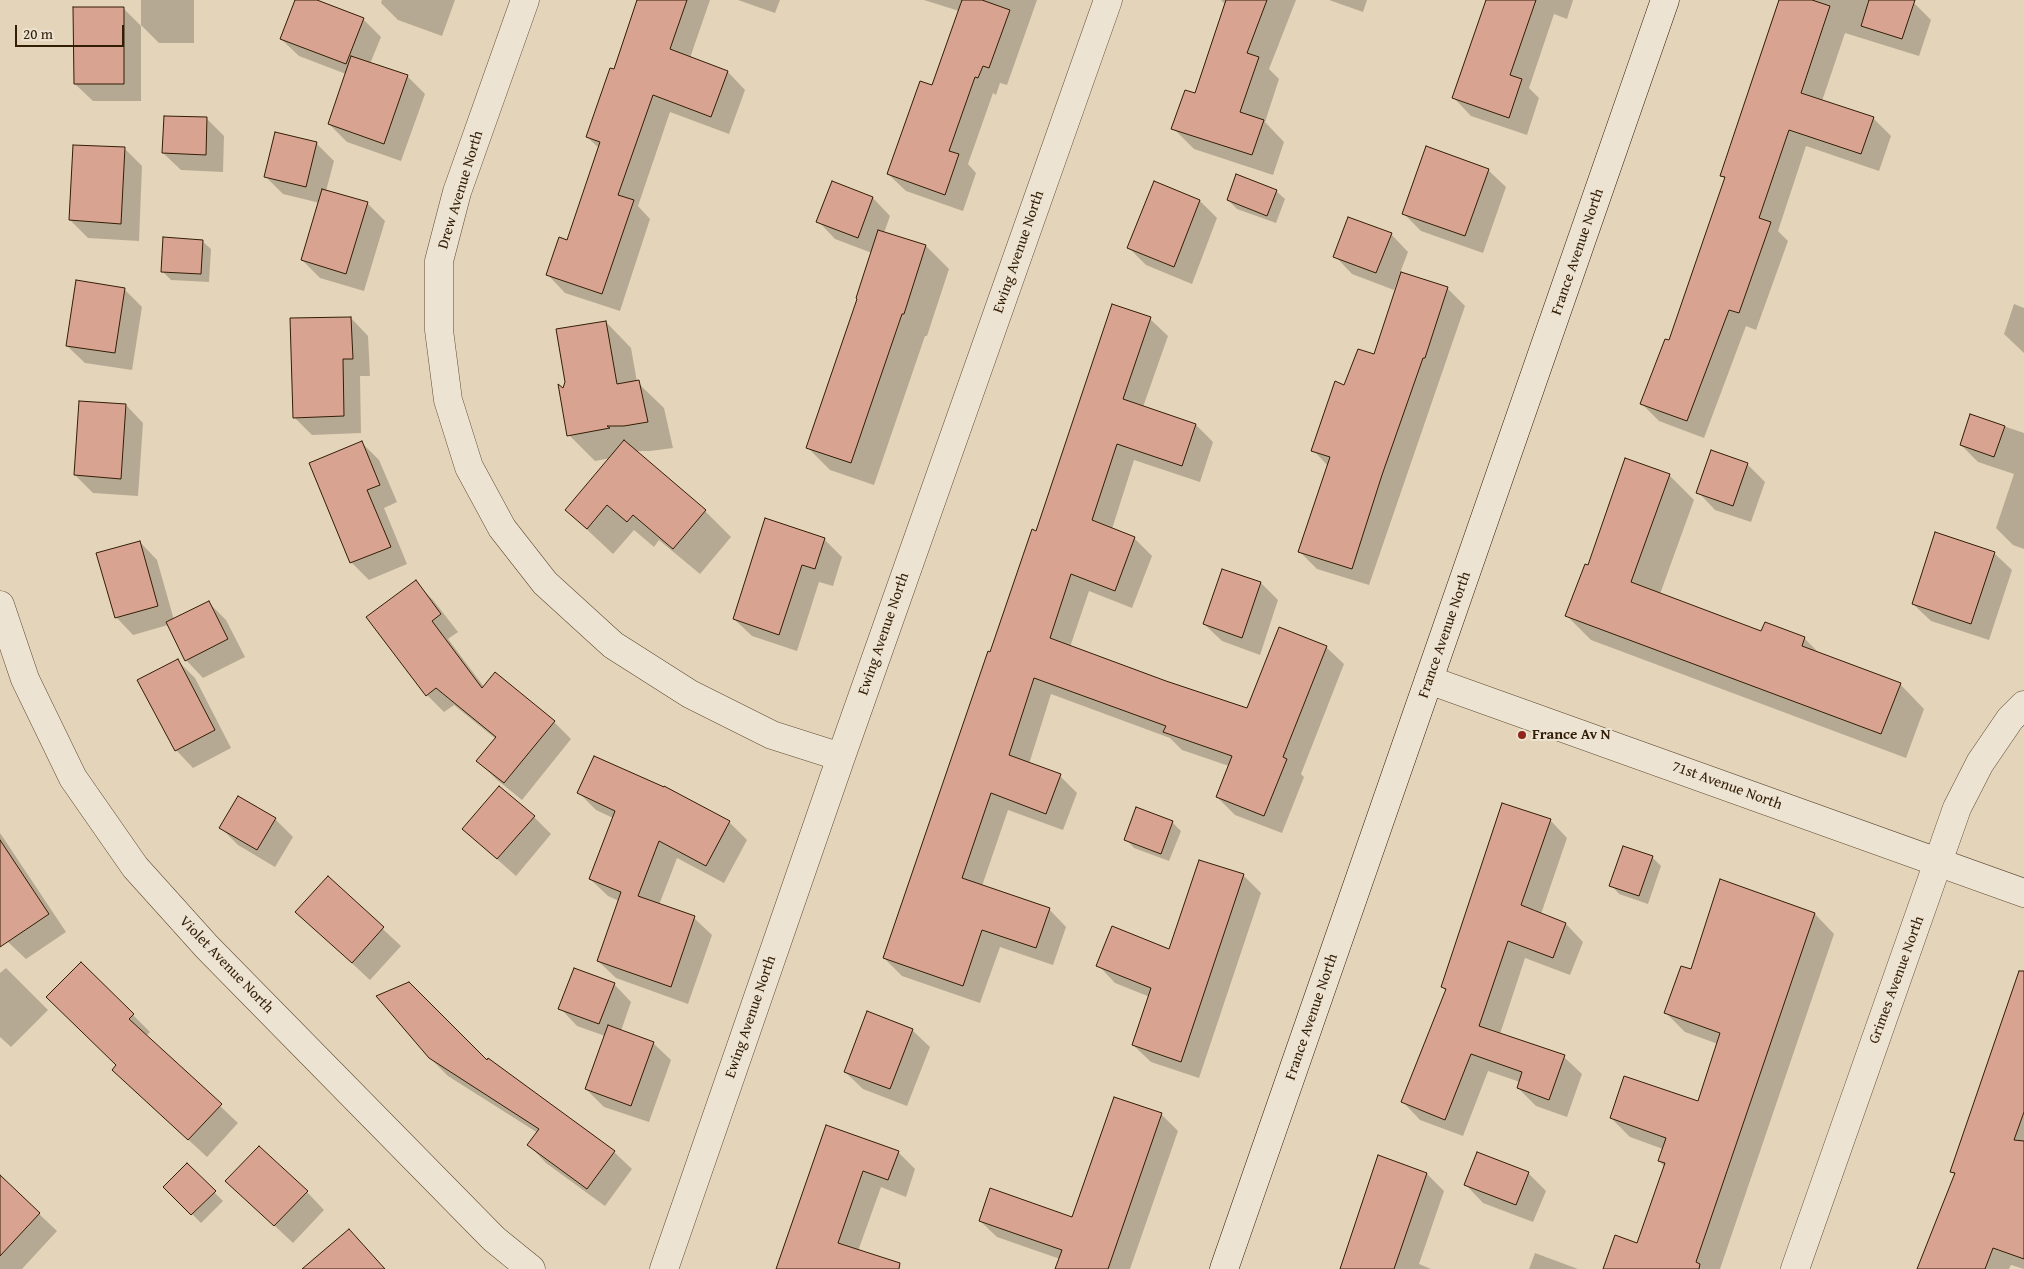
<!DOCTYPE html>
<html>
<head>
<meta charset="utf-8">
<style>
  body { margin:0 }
  #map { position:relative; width:2024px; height:1269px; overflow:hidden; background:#e4d4b9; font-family:"Gentium Book Plus",serif }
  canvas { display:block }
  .scale { position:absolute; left:15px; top:25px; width:109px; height:22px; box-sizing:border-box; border:2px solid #321d05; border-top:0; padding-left:6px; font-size:15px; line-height:18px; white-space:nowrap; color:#321d05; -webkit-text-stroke:4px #ede3d2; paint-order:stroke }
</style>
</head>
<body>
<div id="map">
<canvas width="2024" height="1269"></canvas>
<div class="scale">20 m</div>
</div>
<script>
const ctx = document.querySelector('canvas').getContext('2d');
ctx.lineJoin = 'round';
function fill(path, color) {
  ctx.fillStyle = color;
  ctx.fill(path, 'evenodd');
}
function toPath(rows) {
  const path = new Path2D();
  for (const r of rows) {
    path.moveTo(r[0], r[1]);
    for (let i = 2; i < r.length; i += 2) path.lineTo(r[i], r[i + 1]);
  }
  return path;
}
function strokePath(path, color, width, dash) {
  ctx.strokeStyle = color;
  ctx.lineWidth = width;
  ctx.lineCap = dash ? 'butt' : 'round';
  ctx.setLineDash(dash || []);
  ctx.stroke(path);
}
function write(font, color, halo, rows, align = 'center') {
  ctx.font = font + ' "Gentium Book Plus",serif';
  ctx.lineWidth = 4;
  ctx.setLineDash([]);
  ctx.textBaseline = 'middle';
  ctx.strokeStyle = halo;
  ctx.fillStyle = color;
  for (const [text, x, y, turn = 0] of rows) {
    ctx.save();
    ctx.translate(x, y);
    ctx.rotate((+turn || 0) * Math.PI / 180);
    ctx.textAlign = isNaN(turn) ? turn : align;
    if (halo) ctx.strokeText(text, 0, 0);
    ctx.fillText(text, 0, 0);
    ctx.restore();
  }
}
fill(toPath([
  [141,0,194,0,194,43,159,43,141,25],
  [296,0,313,0,363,19,381,37,370,64,407,76,425,94,401,161,347,142,329,124,346,74,299,56,281,39],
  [382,0,455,0,442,36,398,20,381,3],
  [638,0,710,0,690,58,728,72,745,90,729,134,670,112,638,206,650,219,620,311,565,293,548,275,567,241,599,148,587,137,614,70],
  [738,0,780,0,775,13],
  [924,0,1037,0,1007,85,1000,83,996,95,993,93,968,164,976,173,963,211,906,191,888,174,932,87,959,11],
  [1221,0,1296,0,1269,69,1279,79,1265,122,1284,142,1273,175,1194,149,1173,128,1196,94,1226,5],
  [1329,0,1367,0,1363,12],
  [1487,0,1573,0,1567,19,1554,14,1529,88,1539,98,1527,135,1471,116,1454,98],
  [1781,0,1906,0,1914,3,1931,20,1919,56,1845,33,1822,101,1873,118,1891,136,1879,171,1806,146,1778,231,1788,241,1756,330,1746,326,1704,438,1659,421,1641,403,1669,342,1725,179,1722,176],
  [123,8,141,26,141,101,93,101,75,84],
  [206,118,224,136,223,172,181,170,163,153],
  [316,143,334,161,326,191,367,203,385,221,364,291,320,278,302,260,320,203,283,194,265,176],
  [125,149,142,166,139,241,88,238,70,220],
  [1488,170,1506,187,1483,253,1421,231,1403,213],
  [833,182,873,198,890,216,884,233,926,246,949,269,927,336,925,336,874,485,830,470,807,447,859,300,872,253,835,239,818,221],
  [1276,191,1285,199,1276,223,1237,209,1228,200],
  [1200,201,1217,218,1192,284,1146,265,1129,248],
  [1391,234,1408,252,1400,273,1448,289,1465,306,1369,585,1317,569,1299,551,1328,466,1313,450,1345,386,1375,356,1400,280,1398,279,1394,290,1352,274,1335,256],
  [202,241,211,249,209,282,171,280,163,272],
  [124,289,142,307,132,370,85,363,67,346],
  [2014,304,2024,308,2024,353,2004,334],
  [351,318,368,336,370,376,360,376,361,433,312,435,294,417],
  [1150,319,1168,336,1143,407,1196,425,1213,442,1200,482,1134,460,1112,529,1134,538,1152,556,1132,608,1089,591,1070,647,1139,673,1247,709,1326,647,1344,664,1301,774,1304,777,1282,833,1235,815,1217,797,1229,766,1182,750,1170,738,1051,694,1029,764,1060,776,1077,793,1063,830,1008,810,982,886,1049,909,1066,927,1053,965,1000,947,980,1003,902,976,884,958,991,654,1037,532],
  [606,322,631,348,637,382,664,408,673,448,650,451,635,451,705,511,731,537,700,574,659,540,654,547,634,530,613,554,566,510,611,458,595,461,569,435,564,390],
  [126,405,143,423,138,496,93,493,75,475],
  [1971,415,2024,433,2024,549,2013,545,1996,528,2014,474,1978,462,1961,445],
  [362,443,379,460,397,502,384,508,407,564,369,580,351,562],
  [1747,464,1765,482,1751,522,1715,510,1698,492],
  [1669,475,1694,500,1660,594,1762,633,1804,638,1821,655,1900,684,1924,709,1906,758,1591,640,1567,616,1589,567],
  [766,520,825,540,842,557,833,586,819,582,797,651,752,636,734,619],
  [140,542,157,560,174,620,209,603,226,620,245,657,203,678,186,660,168,625,133,635,116,617],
  [1994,553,2012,570,1989,640,1931,621,1913,604],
  [415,582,433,600,458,632,448,639,484,687,554,722,571,739,522,800,496,779,478,761,496,739,454,705,444,712,427,695],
  [1261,583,1278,600,1260,655,1222,641,1204,624],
  [178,661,195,678,231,748,193,768,176,750],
  [665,788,729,822,747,840,724,883,677,858,659,905,694,918,712,935,688,1004,616,978,598,961,619,901,608,896,590,879,613,818,596,810,579,793],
  [534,817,551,834,516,876,463,829],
  [275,819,293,837,275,867,238,845,221,828],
  [1550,820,1567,838,1541,914,1566,924,1583,942,1570,975,1525,958,1500,1034,1564,1057,1582,1074,1567,1117,1536,1106,1518,1088,1520,1082,1488,1071,1463,1136,1420,1120,1403,1102,1446,991,1442,987],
  [1172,822,1181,831,1169,861,1134,848,1126,839],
  [0,833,66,932,26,959,8,942,0,930],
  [1652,857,1661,866,1648,904,1619,894,1611,885],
  [1243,875,1261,893,1199,1078,1151,1062,1133,1045,1150,997,1115,983,1098,965,1170,951],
  [328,878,401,946,370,980,315,929],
  [1721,881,1815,914,1834,934,1720,1269,1604,1269,1638,1244,1665,1167,1659,1161,1663,1149,1630,1137,1611,1118,1698,1103,1718,1044,1685,1032,1666,1013,1692,970],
  [81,963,150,1032,146,1036,238,1123,207,1157,131,1087,117,1065],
  [6,968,48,1010,11,1047,0,1037,0,973],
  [614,984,631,1002,621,1031,653,1043,671,1060,649,1122,604,1107,586,1089,605,1036,577,1026,560,1008],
  [2024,1005,2024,1269,2011,1265,2009,1269,1918,1269,1955,1175,1951,1171],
  [912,1030,930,1047,907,1106,863,1089,845,1072],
  [430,1058,487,1062,614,1152,632,1169,605,1206,546,1163,529,1145,538,1133,448,1076],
  [1161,1114,1178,1131,1130,1269,1057,1269,1060,1259,997,1237,980,1221,1073,1219],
  [827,1126,898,1152,915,1169,906,1197,881,1187,858,1251,878,1269,778,1269],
  [187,1165,223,1201,201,1223,165,1187],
  [1528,1173,1546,1191,1533,1222,1483,1203,1466,1185],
  [1427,1174,1444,1191,1419,1264,1431,1269,1341,1269],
  [16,1192,57,1231,22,1269,0,1269,0,1213],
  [307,1192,324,1210,293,1243,245,1198],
  [1535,1253,1578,1269,1529,1269]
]), '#0003');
const building = toPath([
  [295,0,317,0,364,18,346,64,280,39,295,0],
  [637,0,687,0,670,49,728,71,711,117,653,95,618,195,634,200,602,294,546,275,559,237,567,240,600,142,586,137,610,68,614,69,637,0],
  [962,0,982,0,1010,10,989,68,983,66,978,78,975,77,949,151,959,154,945,195,887,174,920,81,932,85,962,0],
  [1226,0,1267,0,1247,53,1259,57,1240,112,1264,120,1252,155,1171,129,1185,90,1195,93,1226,0],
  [1486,0,1536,0,1510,75,1522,79,1509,118,1452,98,1486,0],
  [1779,0,1812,0,1830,6,1801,93,1874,117,1861,154,1789,130,1759,218,1771,222,1739,313,1729,310,1687,421,1640,404,1665,339,1669,340,1725,177,1720,176,1779,0],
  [1869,0,1915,0,1902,39,1861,26,1869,0],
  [73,7,124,7,124,84,74,84,73,7],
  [351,56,408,75,384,144,328,124,351,56],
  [164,116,207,117,206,155,162,153,164,116],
  [275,132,317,142,306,187,264,177,275,132],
  [73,145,125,147,121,224,69,220,73,145],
  [1426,146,1489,169,1465,236,1402,214,1426,146],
  [1236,174,1277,190,1267,216,1227,200,1236,174],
  [832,181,873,197,858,238,816,222,832,181],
  [1154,181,1200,200,1174,267,1127,248,1154,181],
  [322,189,368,202,346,274,301,260,322,189],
  [1348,217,1392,233,1376,273,1333,257,1348,217],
  [878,230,926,245,904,314,902,314,851,463,806,448,857,299,856,298,878,230],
  [163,237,203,240,201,274,161,272,163,237],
  [1401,272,1448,287,1425,358,1423,358,1382,475,1352,569,1298,552,1330,457,1311,451,1335,381,1344,385,1358,349,1374,354,1401,272],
  [76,280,125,288,115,353,66,346,76,280],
  [1112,304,1151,317,1123,399,1196,424,1182,466,1117,444,1092,520,1135,537,1115,591,1071,574,1050,638,1166,681,1247,708,1279,627,1327,646,1283,757,1287,759,1264,816,1216,797,1232,756,1163,732,1166,726,1034,678,1009,755,1061,774,1046,814,991,793,962,878,1050,908,1036,948,982,930,963,986,883,958,988,651,990,652,1032,529,1036,531,1112,304],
  [351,317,353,359,343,359,344,416,293,418,290,318,351,317],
  [606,321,617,384,639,380,648,422,624,426,607,426,610,428,567,436,558,384,563,388,565,382,556,329,606,321],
  [79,401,126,404,121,479,74,475,79,401],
  [1970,414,2005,426,1994,457,1960,445,1970,414],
  [624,440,706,510,673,549,633,515,627,522,607,505,587,529,565,510,624,440],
  [362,441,380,485,367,490,391,547,350,563,309,463,362,441],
  [1711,450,1748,463,1733,506,1696,493,1711,450],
  [1625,458,1670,474,1631,582,1761,631,1765,622,1805,637,1802,646,1901,683,1881,734,1565,616,1585,564,1588,565,1625,458],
  [765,518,825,538,815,569,802,565,779,635,733,619,765,518],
  [1935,532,1995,552,1971,624,1912,604,1935,532],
  [140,541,158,606,115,618,96,553,140,541],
  [1222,569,1261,582,1242,638,1203,624,1222,569],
  [416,580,441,614,432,621,482,688,495,672,555,721,504,783,476,761,496,737,436,688,426,696,366,617,416,580],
  [209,601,228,639,185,661,166,622,209,601],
  [178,659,215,730,175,751,137,680,178,659],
  [594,756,664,787,664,786,730,821,706,866,659,841,638,896,695,916,671,987,597,961,621,892,589,879,615,811,577,793,594,756],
  [499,786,535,816,497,859,462,829,499,786],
  [238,796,276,818,257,850,219,828,238,796],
  [1502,803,1551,819,1521,905,1566,923,1553,958,1508,941,1479,1026,1565,1055,1549,1100,1517,1088,1522,1072,1471,1054,1445,1120,1401,1102,1446,989,1441,987,1502,803],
  [1136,807,1173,821,1161,854,1124,840,1136,807],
  [0,840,49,914,0,947,0,840],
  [1623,846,1653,856,1639,896,1609,886,1623,846],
  [1199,860,1244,874,1181,1062,1132,1045,1151,988,1096,966,1112,926,1169,949,1199,860],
  [328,876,384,927,352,963,295,912,328,876],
  [1720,879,1815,913,1696,1262,1700,1264,1699,1269,1603,1269,1615,1235,1637,1243,1665,1163,1658,1161,1666,1138,1610,1118,1624,1076,1698,1101,1720,1033,1664,1013,1681,966,1691,969,1720,879],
  [81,962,134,1014,129,1019,222,1104,188,1140,112,1070,116,1065,46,997,81,962],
  [574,968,615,983,599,1024,558,1009,574,968],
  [2019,971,2024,971,2024,1112,2014,1140,2024,1141,2024,1259,1993,1248,1985,1269,1917,1269,1955,1173,1950,1172,2019,971],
  [409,982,487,1060,488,1058,615,1151,587,1189,527,1145,539,1129,429,1058,376,996,409,982],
  [867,1011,913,1029,890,1089,844,1072,867,1011],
  [608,1025,654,1042,631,1106,585,1089,608,1025],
  [1114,1097,1162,1113,1108,1269,1055,1269,1062,1250,979,1221,990,1188,1072,1217,1114,1097],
  [826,1125,899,1151,888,1180,863,1171,838,1243,900,1263,899,1269,776,1269,826,1125],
  [259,1146,308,1191,274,1226,225,1181,259,1146],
  [1477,1152,1529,1172,1516,1205,1464,1185,1477,1152],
  [1378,1155,1427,1173,1394,1269,1340,1269,1378,1155],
  [187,1163,216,1191,191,1215,163,1187,187,1163],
  [0,1175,40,1213,0,1256,0,1175],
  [349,1229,385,1269,302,1269,349,1229]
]);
fill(building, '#d8a391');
strokePath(building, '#321d05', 1);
const street = toPath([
  [525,0,457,192,439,261,439,330,448,400,469,467,502,528,545,583,613,645,690,694,772,735,841,757],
  [0,605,25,679,73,778,135,867,207,947,494,1239,531,1269],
  [1429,680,2024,893],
  [664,1269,841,757,1108,0],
  [1795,1269,1957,808,1980,763,2010,719,2024,705]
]);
const secondary = toPath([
  [1224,1269,1665,0]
]);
strokePath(street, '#5e4b32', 29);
strokePath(secondary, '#321d05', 29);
strokePath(street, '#ede3d2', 28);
strokePath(secondary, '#ede3d2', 28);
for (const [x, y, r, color] of [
  [1522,735,5,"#8f2418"]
]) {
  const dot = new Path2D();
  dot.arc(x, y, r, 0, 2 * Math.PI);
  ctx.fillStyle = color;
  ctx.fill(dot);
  strokePath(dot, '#ede3d2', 2);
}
write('15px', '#321d05', '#ede3d2', [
  ["Drew Avenue North",461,190,-73],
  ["Ewing Avenue North",1019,252,-71],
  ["France Avenue North",1578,252,-71],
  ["Ewing Avenue North",884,634,-71],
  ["France Avenue North",1445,635,-71],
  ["71st Avenue North",1727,786,20],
  ["Violet Avenue North",226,965,46],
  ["Grimes Avenue North",1897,980,-70],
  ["Ewing Avenue North",751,1017,-71],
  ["France Avenue North",1312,1017,-71]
]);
write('bold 15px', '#321d05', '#ede3d2', [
  ["France Av N",1532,735]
], 'left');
</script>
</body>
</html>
